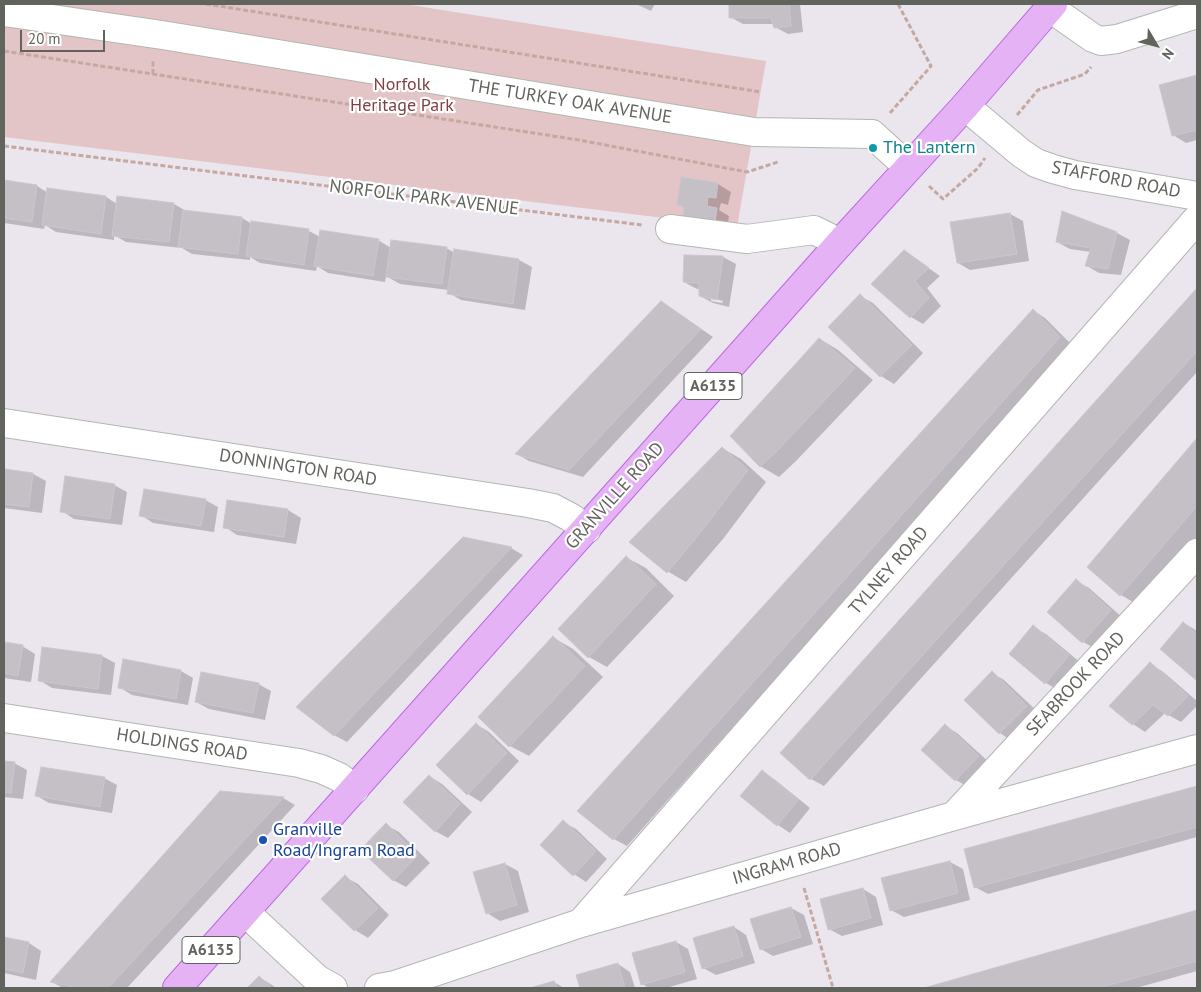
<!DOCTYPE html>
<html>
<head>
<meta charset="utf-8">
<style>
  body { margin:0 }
  #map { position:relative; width:1201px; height:992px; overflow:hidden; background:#ebe5ee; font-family:"PT Sans",sans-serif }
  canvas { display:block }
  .frame { position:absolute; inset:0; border:5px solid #61645d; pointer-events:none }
  .north { position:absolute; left:1131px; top:20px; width:50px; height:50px; -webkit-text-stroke:4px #fff; paint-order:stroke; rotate:127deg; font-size:14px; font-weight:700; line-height:20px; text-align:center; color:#61645d }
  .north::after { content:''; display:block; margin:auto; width:18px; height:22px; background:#61645d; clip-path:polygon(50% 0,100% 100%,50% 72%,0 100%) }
  .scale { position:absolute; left:20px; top:30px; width:85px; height:22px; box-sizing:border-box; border:2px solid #61645d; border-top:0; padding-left:6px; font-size:15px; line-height:18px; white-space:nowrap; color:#61645d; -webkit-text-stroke:4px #fff; paint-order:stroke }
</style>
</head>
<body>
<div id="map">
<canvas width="1201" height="992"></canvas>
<div class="frame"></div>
<div class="north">N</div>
<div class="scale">20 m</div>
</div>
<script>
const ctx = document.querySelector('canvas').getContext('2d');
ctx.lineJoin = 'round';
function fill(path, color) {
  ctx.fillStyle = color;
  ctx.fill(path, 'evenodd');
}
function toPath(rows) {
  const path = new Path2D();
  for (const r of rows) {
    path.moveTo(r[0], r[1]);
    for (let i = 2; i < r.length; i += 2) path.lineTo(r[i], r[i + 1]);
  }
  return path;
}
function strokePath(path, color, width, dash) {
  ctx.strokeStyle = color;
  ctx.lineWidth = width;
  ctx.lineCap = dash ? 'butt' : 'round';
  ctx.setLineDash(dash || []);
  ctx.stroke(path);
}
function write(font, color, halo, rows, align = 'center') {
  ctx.font = font + ' "PT Sans",sans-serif';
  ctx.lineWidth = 4.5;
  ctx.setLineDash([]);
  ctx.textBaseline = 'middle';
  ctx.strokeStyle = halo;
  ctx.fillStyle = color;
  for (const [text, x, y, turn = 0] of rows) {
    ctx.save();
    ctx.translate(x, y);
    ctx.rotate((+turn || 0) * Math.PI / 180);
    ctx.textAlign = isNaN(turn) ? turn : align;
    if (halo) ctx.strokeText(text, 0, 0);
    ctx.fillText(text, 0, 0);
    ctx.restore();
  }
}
fill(toPath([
  [4,4,404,4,766,61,737,227,4,137]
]), '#e3c5c7');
fill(toPath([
  [636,4,655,4,651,11],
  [730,4,800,4,803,32,788,34,775,27,774,24,743,24,730,17],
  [1197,77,1197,140,1186,143,1173,135,1161,86],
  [682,179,718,184,731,192,728,205,721,203,719,210,729,216,727,229,678,204],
  [4,182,37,186,48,193,48,189,106,197,117,204,174,204,186,211,242,218,252,224,252,222,309,231,320,237,378,240,391,248,446,248,455,253,456,250,519,260,532,267,525,310,461,300,449,293,449,290,400,284,386,276,385,282,328,273,317,266,316,271,260,263,250,257,250,260,192,254,182,248,126,242,114,235,114,240,56,232,45,225,44,229,4,223],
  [1063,213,1117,233,1130,240,1121,275,1099,273,1087,266,1091,252,1070,249,1057,242],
  [1010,214,1023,221,1029,261,970,270,958,263],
  [905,252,940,276,927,288,941,306,923,324,911,317],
  [685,256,723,257,736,264,729,307,713,303,700,296,700,289,697,289,684,282],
  [711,298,723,301,722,303,711,301],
  [1197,289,1197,372,824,786,811,779],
  [860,296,873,303,923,353,894,384,881,376,830,327],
  [662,302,713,337,583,477,529,461,517,454],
  [1033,310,1045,318,1072,345,627,846,614,839,578,811],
  [820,339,838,350,873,380,796,461,779,477,760,466],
  [1197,440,1197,549,1145,609,1121,595,1088,567],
  [722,448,741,459,766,482,723,539,686,582,667,571],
  [4,470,33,474,46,481,42,513,4,508],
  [114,485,127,492,122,525,74,519,62,511],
  [205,500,218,507,214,532,153,523,141,515],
  [228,501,288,510,301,518,296,544,237,535,225,527],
  [463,538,511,548,523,555,347,742,334,735],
  [627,558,646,568,674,596,607,667,589,657],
  [1076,581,1089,588,1123,618,1096,649,1083,642],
  [1184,623,1197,631,1197,679,1162,648],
  [1033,627,1046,634,1081,663,1058,690,1046,683],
  [554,638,573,649,603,677,529,756,510,746],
  [4,643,22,646,35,654,31,682,4,678],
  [43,648,102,656,115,663,111,695,52,688,39,680],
  [1150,664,1162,671,1197,701,1197,706,1181,722,1165,713,1145,732,1133,724,1110,706],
  [181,671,193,678,188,705,132,695,119,687],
  [992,673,1004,680,1039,713,1012,741,1000,733,965,700],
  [258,684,271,691,265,720,209,709,196,702],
  [476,724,489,732,519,761,481,802,468,794,437,765],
  [945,726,957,733,991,764,968,787,956,780],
  [4,762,14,763,27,770,23,799,4,797],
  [762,771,774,779,810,808,790,833,778,825,742,796],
  [429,776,442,784,472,812,448,838,435,831],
  [104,778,117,785,112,813,49,803,37,796],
  [1197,787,1197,837,988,894,975,887,966,850],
  [221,792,283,798,295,805,127,988,63,988,52,982],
  [563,822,576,829,607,859,586,882,574,874],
  [386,825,399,832,430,863,406,887,393,880],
  [950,862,963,869,970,900,904,917,891,910],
  [505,864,518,871,529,912,500,921,487,913],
  [345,877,358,884,389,915,368,938,355,930,323,899],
  [863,889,876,897,883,925,842,936,829,929],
  [791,908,804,915,813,944,773,956,761,949],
  [1197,911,1197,971,1136,988,928,988],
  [734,927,746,935,755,963,716,975,703,968],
  [4,938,29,943,41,951,36,980,4,973],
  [676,942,688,949,697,979,666,988,649,988,642,984],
  [618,964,630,972,635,988,581,988,577,976],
  [259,977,272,985,276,988,249,988],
  [554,982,564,988,535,988]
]), '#0003');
const building = toPath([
  [729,4,789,4,791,26,774,28,771,18,729,18,729,4],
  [1197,75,1197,130,1172,136,1159,85,1197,75],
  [681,177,718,183,716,198,708,197,707,206,717,208,715,223,683,217,684,206,677,205,681,177],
  [4,180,37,185,32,222,4,218,4,180],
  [47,188,106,196,101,234,42,225,47,188],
  [117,196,174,203,169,242,112,236,117,196],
  [183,210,242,217,238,254,178,247,183,210],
  [1062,211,1117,232,1108,269,1085,266,1091,248,1056,242,1062,211],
  [1010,213,1017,254,957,263,950,222,1010,213],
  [251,221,309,229,304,265,246,256,251,221],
  [320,230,379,239,373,276,314,266,320,230],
  [391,240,447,247,442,284,386,277,391,240],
  [454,249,519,259,513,304,447,294,454,249],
  [904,250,929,268,915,281,929,298,910,318,871,284,904,250],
  [684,255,723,256,717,300,699,296,699,283,683,282,684,255],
  [1197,288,1197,351,810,780,780,753,1197,288],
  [860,294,912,345,880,377,828,327,860,294],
  [661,301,701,329,569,470,515,454,661,301],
  [1033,309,1060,337,613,840,577,811,1033,309],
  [819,338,855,368,777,451,760,467,730,436,819,338],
  [1197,438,1197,506,1120,596,1087,567,1197,438],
  [722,447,748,470,704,528,667,573,629,542,722,447],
  [4,469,33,473,29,507,4,504,4,469],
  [65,476,115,484,110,519,60,512,65,476],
  [144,489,206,499,201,526,139,516,144,489],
  [227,500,288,509,284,537,223,528,227,500],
  [463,537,512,547,334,736,296,707,463,537],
  [626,556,656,584,588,658,558,629,626,556],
  [1076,579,1111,610,1082,643,1047,612,1076,579],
  [1183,622,1197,634,1197,681,1160,649,1183,622],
  [1033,625,1069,655,1045,684,1009,654,1033,625],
  [553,636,585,666,509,747,478,717,553,636],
  [4,642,23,645,18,676,4,673,4,642],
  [42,647,102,655,98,689,38,681,42,647],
  [123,659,181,670,176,699,118,688,123,659],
  [1150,662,1188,696,1168,716,1153,705,1132,725,1109,706,1150,662],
  [992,671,1027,706,999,734,964,700,992,671],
  [201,672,259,683,253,713,195,702,201,672],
  [476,723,507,753,467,795,436,765,476,723],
  [945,724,979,756,955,781,921,750,945,724],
  [4,761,15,762,11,793,4,792,4,761],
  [41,767,105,777,100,807,35,796,41,767],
  [762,770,798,800,777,826,740,796,762,770],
  [429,775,460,804,435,832,403,802,429,775],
  [1197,786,1197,827,974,888,964,849,1197,786],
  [220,791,284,797,108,988,79,988,50,982,220,791],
  [563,820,596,851,573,876,540,845,563,820],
  [386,823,418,855,393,881,360,850,386,823],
  [950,861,958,893,890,911,881,878,950,861],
  [505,863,517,905,486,914,473,872,505,863],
  [345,875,378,908,354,931,321,899,345,875],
  [863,888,871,918,828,930,820,899,863,888],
  [791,907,801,937,760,950,750,919,791,907],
  [1197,910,1197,961,1098,988,924,988,1197,910],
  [734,926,743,956,702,969,693,938,734,926],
  [4,937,29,942,23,973,4,969,4,937],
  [676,941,685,972,641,985,632,953,676,941],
  [618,963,625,988,580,988,576,975,618,963],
  [259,976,272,988,247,988,259,976],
  [554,981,557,988,530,988,554,981]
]);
fill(building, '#c4c0c6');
strokePath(building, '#cdc4d2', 1);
const minor = toPath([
  [1050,8,1093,38,1101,41,1117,39,1197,14],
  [4,12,162,35,754,132,872,134,908,167],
  [965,106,1021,153,1036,163,1053,169,1075,175,1197,196],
  [670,229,747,239,814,230,840,243],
  [4,423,528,503,553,508,570,517,587,529],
  [4,718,299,763,321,769,339,777,355,789],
  [954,816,1197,553],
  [245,912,317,979,333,988],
  [581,923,1197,219],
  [379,988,395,985,581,923,954,816,1197,749]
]);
const major = toPath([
  [177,988,840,243,965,106,1053,4]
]);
strokePath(minor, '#b3b6b1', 30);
strokePath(major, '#b76ae2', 30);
strokePath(toPath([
  [206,4,761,92],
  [4,51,579,140,747,172,778,162],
  [153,74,153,61],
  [890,113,931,66,898,4],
  [1017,115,1038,90,1085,74,1091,67],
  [4,146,642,225],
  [929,186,943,199,978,168,985,158],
  [804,888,833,988]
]), '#c5a8a0', 3, [5, 2.5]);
strokePath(minor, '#fff', 28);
strokePath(major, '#e6b2f6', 28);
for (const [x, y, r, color] of [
  [873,148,5,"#0f9aa8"],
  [263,840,5,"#1a4fb4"]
]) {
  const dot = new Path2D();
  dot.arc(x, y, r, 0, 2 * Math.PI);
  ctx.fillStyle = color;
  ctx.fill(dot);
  strokePath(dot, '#fff', 2);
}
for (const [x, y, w] of [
  [713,386,58],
  [211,950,58]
]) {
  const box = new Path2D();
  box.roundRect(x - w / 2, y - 13.5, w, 27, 4);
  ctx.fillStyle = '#fff';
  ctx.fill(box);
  strokePath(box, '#61645d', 1);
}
write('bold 16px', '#61645d', null, [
  ["A6135",713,386],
  ["A6135",211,950]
]);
write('18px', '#813f41', '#fff', [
  ["Norfolk",402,85],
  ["Heritage Park",402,106]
]);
write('18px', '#61645d', '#fff', [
  ["THE TURKEY OAK AVENUE",570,102,9],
  ["STAFFORD ROAD",1116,180,11],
  ["NORFOLK PARK AVENUE",424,198,7],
  ["DONNINGTON ROAD",298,468,9],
  ["GRANVILLE ROAD",615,496,-48],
  ["TYLNEY ROAD",889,571,-49],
  ["SEABROOK ROAD",1076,684,-47],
  ["HOLDINGS ROAD",182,745,9],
  ["INGRAM ROAD",787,864,-16]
]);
write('18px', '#0d838f', '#fff', [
  ["The Lantern",883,148]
], 'left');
write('18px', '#164399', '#fff', [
  ["Granville",273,830],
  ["Road/Ingram Road",273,851]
], 'left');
</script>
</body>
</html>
